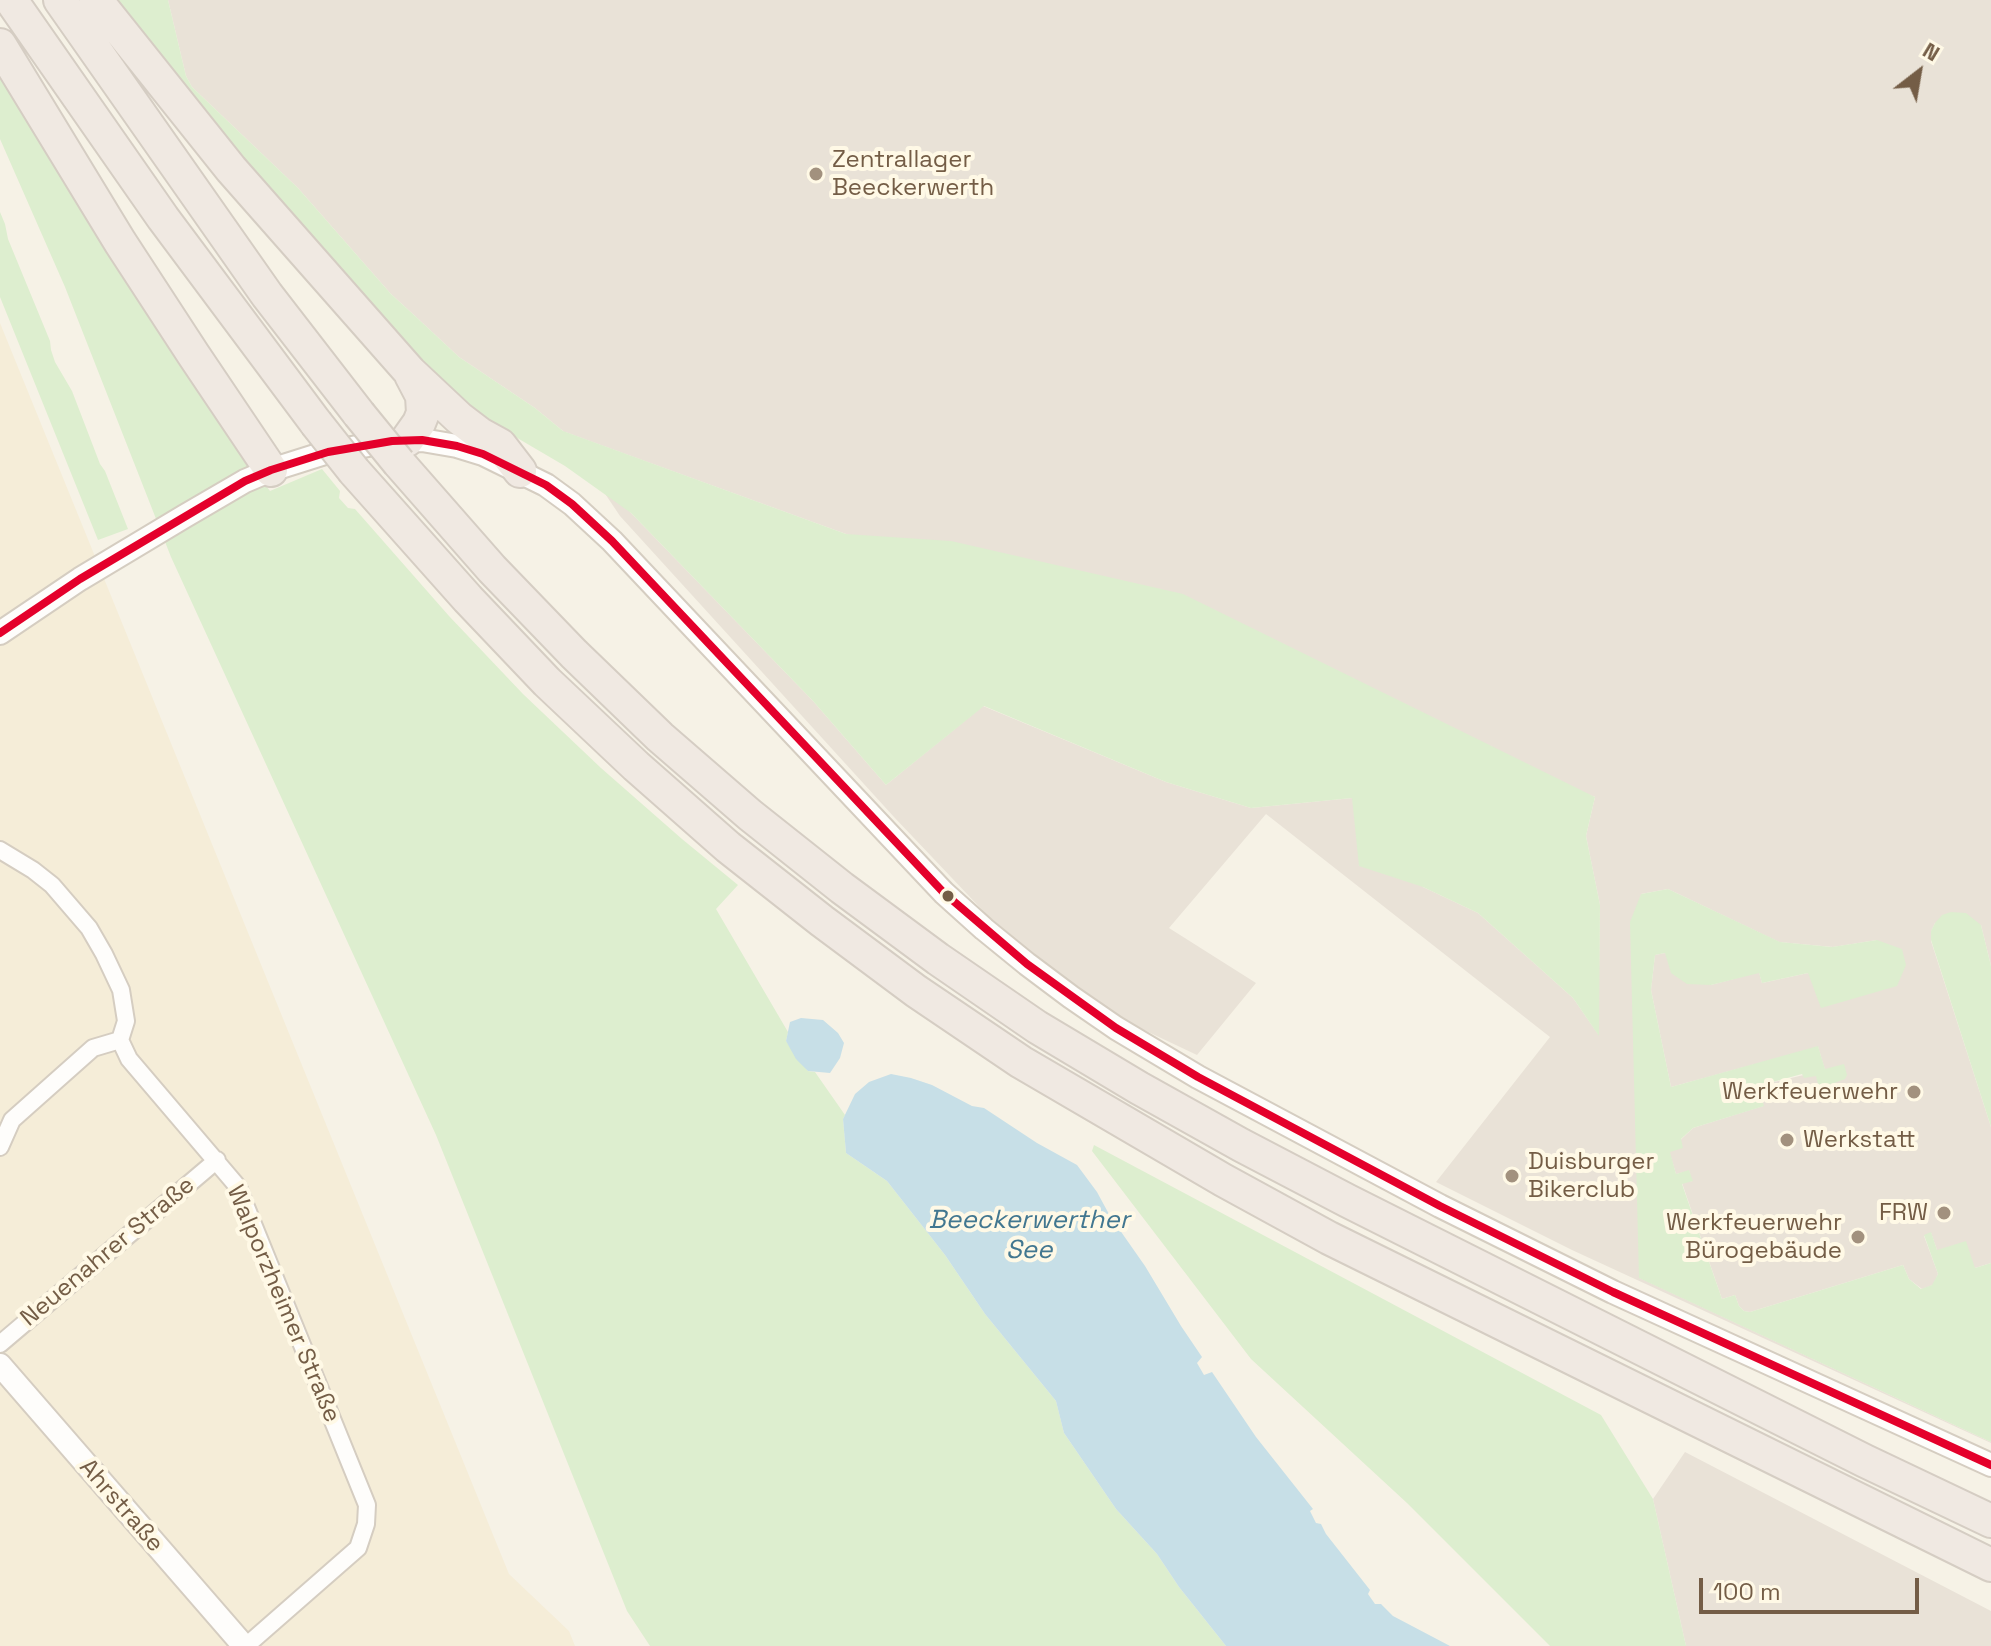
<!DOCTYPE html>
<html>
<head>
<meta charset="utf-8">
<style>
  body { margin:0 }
  #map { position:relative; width:1991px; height:1646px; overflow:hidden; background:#f6f2e6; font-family:"Space Grotesk",sans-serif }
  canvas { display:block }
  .north { position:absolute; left:1879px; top:32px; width:80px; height:80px; -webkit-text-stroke:6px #fff9e6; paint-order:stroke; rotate:31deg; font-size:22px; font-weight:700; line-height:32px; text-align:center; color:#745d46 }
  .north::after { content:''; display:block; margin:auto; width:28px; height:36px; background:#745d46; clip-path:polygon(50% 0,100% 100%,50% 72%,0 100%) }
  .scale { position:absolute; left:1699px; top:1578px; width:220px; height:36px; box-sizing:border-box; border:4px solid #745d46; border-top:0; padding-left:10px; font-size:24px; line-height:28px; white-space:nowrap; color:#745d46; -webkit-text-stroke:6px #fff9e6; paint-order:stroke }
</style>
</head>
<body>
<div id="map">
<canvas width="1991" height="1646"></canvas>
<div class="north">N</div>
<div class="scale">100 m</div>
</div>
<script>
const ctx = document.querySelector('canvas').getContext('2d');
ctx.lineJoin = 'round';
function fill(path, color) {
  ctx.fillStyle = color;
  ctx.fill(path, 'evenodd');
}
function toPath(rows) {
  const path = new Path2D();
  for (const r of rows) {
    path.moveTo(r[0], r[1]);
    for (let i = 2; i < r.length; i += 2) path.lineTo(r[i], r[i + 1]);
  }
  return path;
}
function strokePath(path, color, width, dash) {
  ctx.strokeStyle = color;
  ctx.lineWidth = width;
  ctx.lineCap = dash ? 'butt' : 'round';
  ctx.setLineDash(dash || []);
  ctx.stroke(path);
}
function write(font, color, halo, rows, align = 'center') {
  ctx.font = font + ' "Space Grotesk",sans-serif';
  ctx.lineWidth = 8;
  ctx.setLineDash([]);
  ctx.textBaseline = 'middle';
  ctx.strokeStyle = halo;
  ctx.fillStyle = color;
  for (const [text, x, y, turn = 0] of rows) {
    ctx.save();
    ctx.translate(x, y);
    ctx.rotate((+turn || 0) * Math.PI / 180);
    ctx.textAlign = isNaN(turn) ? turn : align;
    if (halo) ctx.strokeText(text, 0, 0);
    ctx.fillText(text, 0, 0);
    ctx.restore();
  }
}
fill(toPath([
  [0,323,509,1574,569,1631,575,1646,0,1646]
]), '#f5edd8');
fill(toPath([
  [168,0,1991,0,1991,966,1981,925,1935,923,1931,932,1931,941,1991,1127,1991,1263,1975,1268,1937,1250,1931,1233,1924,1236,1938,1274,1933,1285,1922,1289,1909,1279,1903,1265,1750,1312,1744,1311,1739,1306,1735,1295,1722,1299,1682,1183,1692,1181,1689,1171,1676,1174,1669,1151,1693,1128,1763,1106,1757,1086,1825,1070,1818,1047,1671,1087,1651,990,1655,955,1665,953,1711,985,1759,972,1762,983,1808,973,1877,940,1833,947,1779,942,1668,889,1641,894,1640,1278,1991,1442,1991,1443,1572,1250,1436,1182,1550,1037,1266,814,1169,928,1256,983,1197,1055,1125,1021,1055,972,987,915,894,817,620,516,563,431,535,408,459,357,414,315,391,294,298,188,192,87,186,76],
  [565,432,846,534,1595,797,1586,836,1600,905,1598,1034,1573,998,1478,913,1423,887,1352,798,1251,808,1166,782,983,706,886,785,813,701,631,513],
  [1685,1452,1991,1611,1991,1646,1686,1646,1653,1499]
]), '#e9e2d7');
fill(toPath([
  [115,0,168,0,186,76,192,87,298,188,391,294,414,315,459,357,535,408,563,431,846,534,951,541,1183,594,1595,797,1586,836,1600,905,1599,1036,1573,998,1478,913,1423,887,1359,866,1352,798,1251,808,1166,782,984,706,886,785,813,701,631,513,565,466,490,422,433,379,274,201],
  [0,69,236,446,270,491,322,469,340,491,339,498,348,508,355,509,449,616,523,694,601,768,682,839,738,885,716,909,788,1032,786,1041,808,1071,815,1072,845,1115,843,1119,846,1153,887,1181,945,1255,985,1314,1056,1401,1064,1433,1116,1509,1157,1554,1179,1587,1226,1646,650,1646,627,1611,436,1135,171,557,65,287,0,139],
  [0,212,5,224,8,239,50,341,51,350,55,362,72,391,100,464,105,471,128,529,98,540,0,297],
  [1668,889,1780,942,1832,947,1877,940,1902,949,1906,965,1897,986,1821,1008,1808,973,1762,983,1759,973,1711,985,1687,984,1671,973,1665,953,1655,955,1651,990,1671,1087,1818,1046,1825,1069,1844,1064,1847,1075,1845,1079,1826,1086,1818,1084,1816,1076,1804,1078,1802,1074,1758,1086,1764,1106,1693,1128,1681,1139,1683,1148,1670,1152,1676,1174,1689,1170,1693,1181,1682,1184,1722,1299,1735,1295,1739,1306,1744,1311,1750,1312,1903,1265,1909,1279,1921,1289,1932,1285,1938,1274,1924,1235,1931,1232,1937,1250,1966,1241,1975,1268,1991,1263,1991,1442,1639,1278,1630,922,1641,894],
  [1951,912,1966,913,1981,925,1991,966,1991,1127,1931,940,1931,931,1935,923,1942,915],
  [1094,1145,1601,1415,1653,1499,1686,1646,1550,1646,1407,1503,1251,1359,1092,1151]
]), '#ddeecf');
fill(toPath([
  [801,1018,823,1020,838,1033,844,1043,840,1058,830,1073,808,1071,796,1059,786,1041,790,1022],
  [891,1074,911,1078,932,1085,972,1106,984,1108,1037,1143,1077,1165,1097,1192,1110,1216,1145,1266,1181,1326,1202,1357,1197,1363,1204,1375,1212,1372,1256,1437,1313,1509,1310,1511,1316,1523,1321,1524,1326,1534,1370,1590,1368,1594,1375,1604,1381,1604,1393,1616,1450,1646,1226,1646,1179,1587,1157,1554,1116,1509,1064,1433,1056,1401,985,1314,945,1255,887,1181,846,1153,843,1119,855,1094,869,1082]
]), '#c7dfe7');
const minor = toPath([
  [0,850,33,870,52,885,89,928,104,954,121,990,126,1021,120,1040,129,1059,238,1187,367,1505,366,1524,358,1548,246,1646],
  [0,1147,12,1120,93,1048,120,1040],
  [0,1344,217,1160]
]);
const tertiary = toPath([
  [0,633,80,579,185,516,245,481,271,470,328,452,392,441,422,440,457,446,483,454,546,485,572,504,612,541,944,893,984,929,1027,964,1071,997,1116,1028,1198,1077,1440,1206,1613,1292,1991,1465],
  [0,1365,244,1646]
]);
const motorway = toPath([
  [11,0,163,218,316,423],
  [60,0,267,295,359,414],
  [96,0,231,169,410,372,459,418,480,434,500,445,520,471],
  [0,45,120,242,193,354,271,470],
  [407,440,419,423,423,413,422,396,411,375],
  [399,463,492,569,574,654,660,737,750,815,842,888,938,959,1037,1027,1139,1088,1241,1145,1348,1201,1865,1461,1991,1521],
  [354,471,468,599,547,682,636,766,728,847,822,921,916,991,1021,1062,1223,1180,1329,1238,1991,1565]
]);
strokePath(minor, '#d5cdc1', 20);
strokePath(tertiary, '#d5cdc1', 26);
strokePath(motorway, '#d5cdc3', 36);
strokePath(minor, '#fefdfb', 16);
strokePath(tertiary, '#fefdfb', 22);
strokePath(motorway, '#f0e9e2', 32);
const motorwayBridge = toPath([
  [359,414,399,463],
  [316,423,354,471]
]);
strokePath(motorwayBridge, '#d5cdc3', 36, []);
strokePath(motorwayBridge, '#f0e9e2', 32);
strokePath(toPath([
  [0,633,80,579,245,481,271,470,328,452,392,441,422,440,457,446,483,454,546,485,572,504,612,541,944,893,1027,964,1116,1028,1198,1077,1440,1206,1613,1292,1991,1465]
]), '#e4002b', 8);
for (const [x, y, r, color] of [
  [816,174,8,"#a2917e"],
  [948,896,7,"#745d46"],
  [1914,1092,8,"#a2917e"],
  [1787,1140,8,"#a2917e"],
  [1512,1176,8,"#a2917e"],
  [1944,1213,8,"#a2917e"],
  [1858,1237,8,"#a2917e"]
]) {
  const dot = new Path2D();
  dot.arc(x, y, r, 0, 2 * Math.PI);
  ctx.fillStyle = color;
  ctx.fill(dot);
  strokePath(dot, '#fff9e6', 3);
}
write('24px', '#745d46', '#fff9e6', [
  ["Zentrallager",832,160],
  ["Beeckerwerth",832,188],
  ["Werkfeuerwehr",1898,1092,"right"],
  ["Werkstatt",1803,1140],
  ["Duisburger",1528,1162],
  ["Bikerclub",1528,1190],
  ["FRW",1928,1213,"right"],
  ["Werkfeuerwehr",1842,1223,"right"],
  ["Bürogebäude",1842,1251,"right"]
], 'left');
write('24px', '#745d46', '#fff9e6', [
  ["Neuenahrer Straße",108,1252,-40],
  ["Walporzheimer Straße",283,1304,67],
  ["Ahrstraße",121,1506,49]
]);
write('italic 26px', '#427790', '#fff9e6', [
  ["Beeckerwerther",1029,1221],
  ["See",1029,1251]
]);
</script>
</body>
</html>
